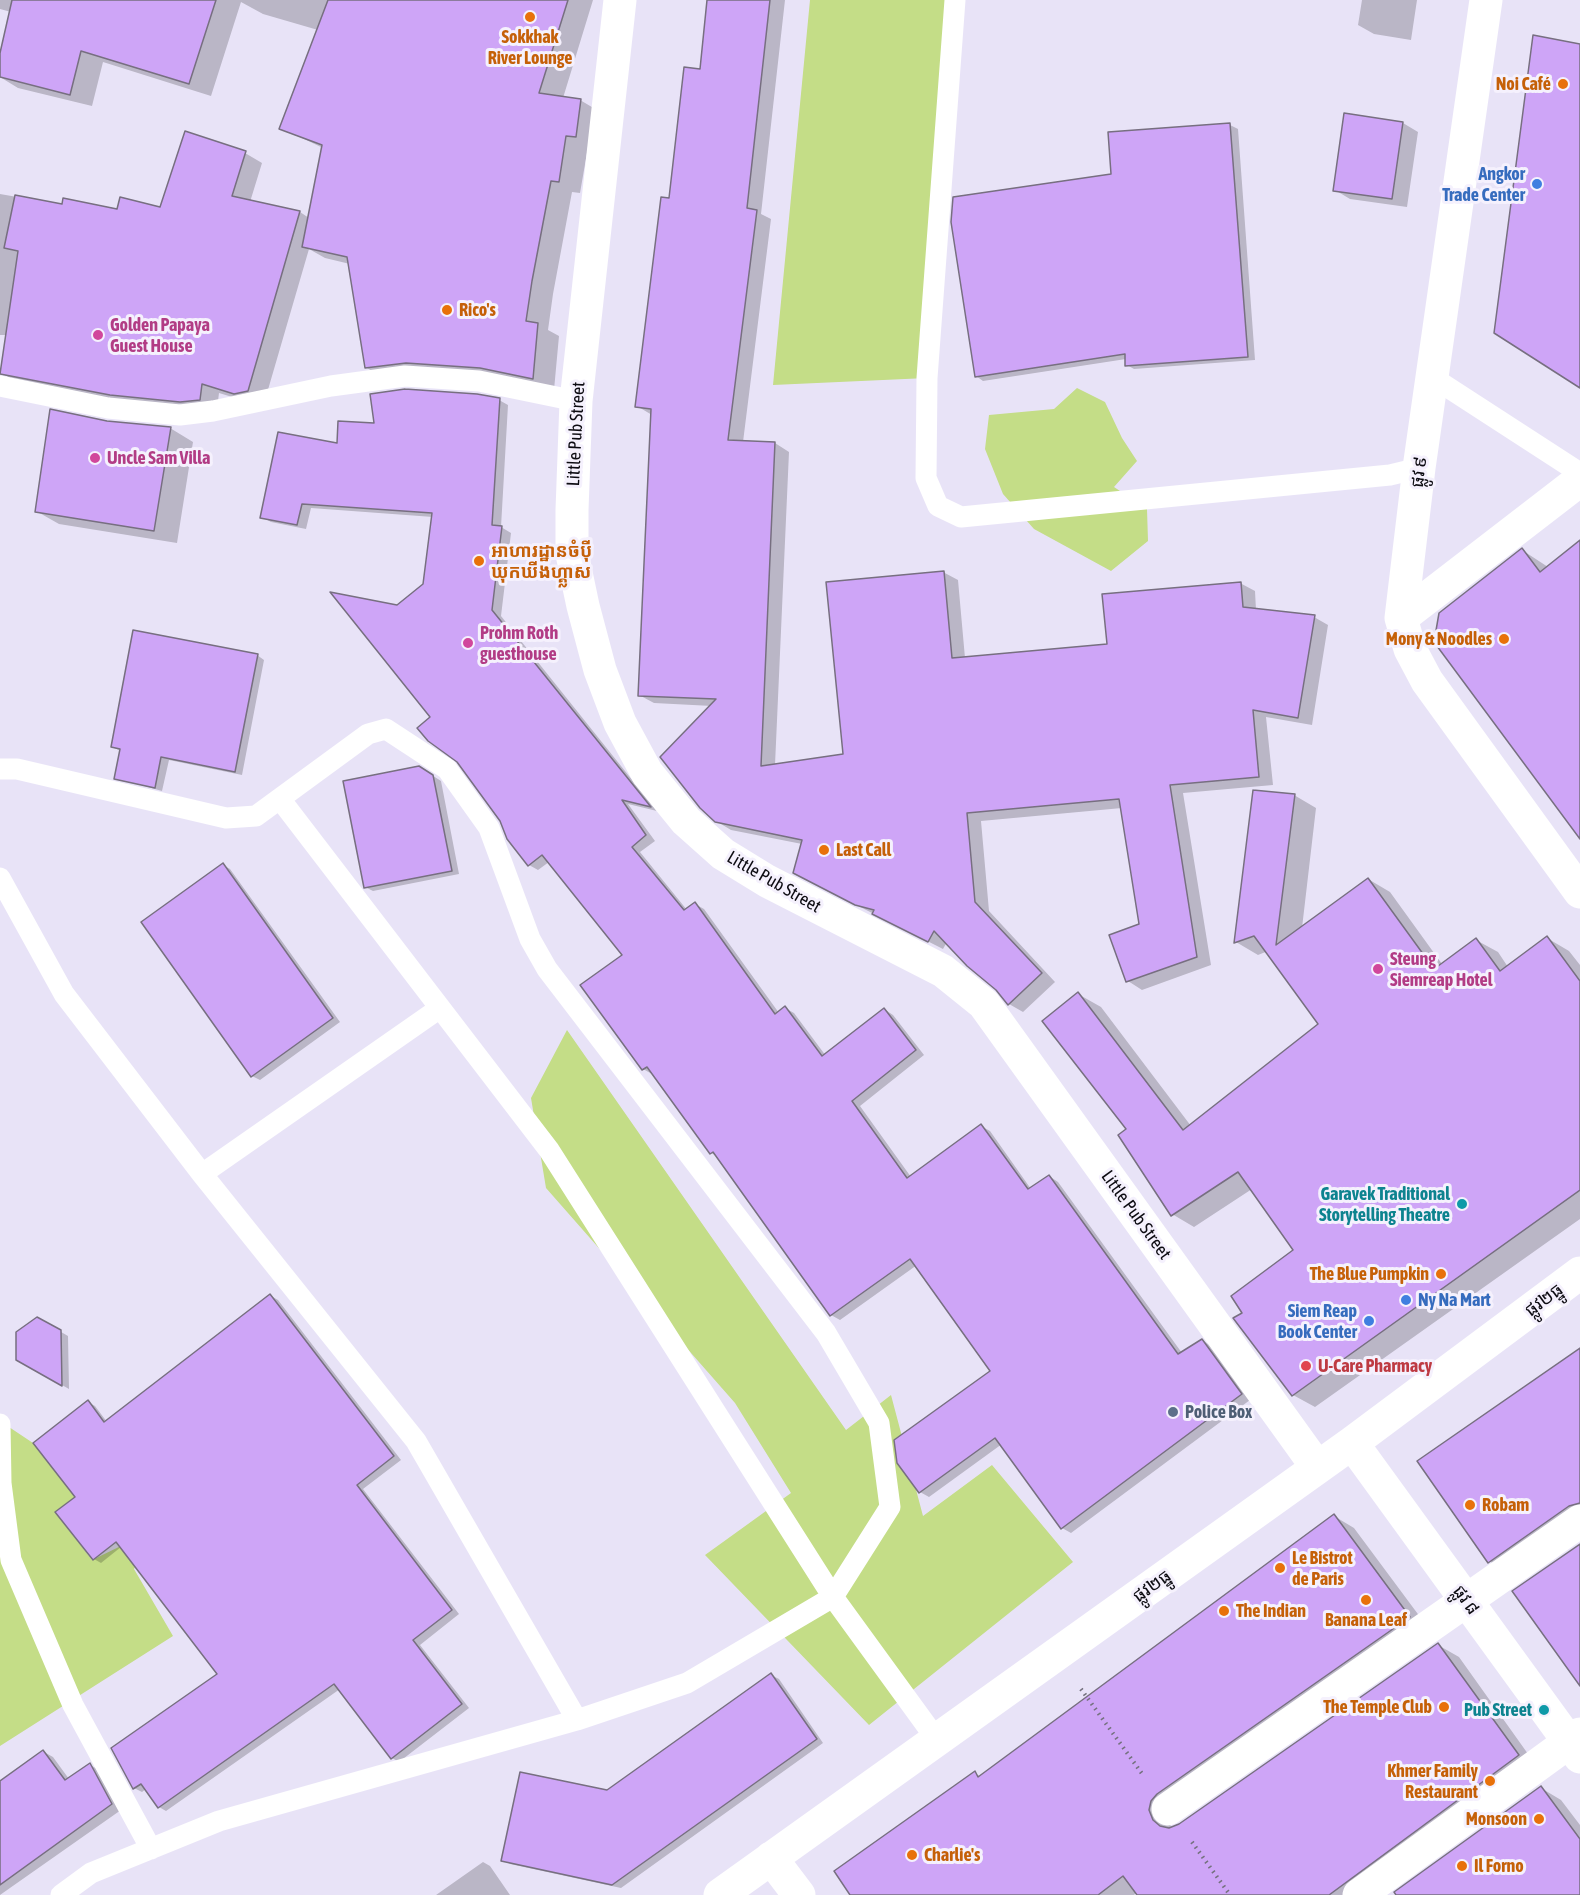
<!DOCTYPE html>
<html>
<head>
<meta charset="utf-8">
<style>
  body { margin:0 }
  canvas { display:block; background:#e8e3f7 }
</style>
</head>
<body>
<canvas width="1580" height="1895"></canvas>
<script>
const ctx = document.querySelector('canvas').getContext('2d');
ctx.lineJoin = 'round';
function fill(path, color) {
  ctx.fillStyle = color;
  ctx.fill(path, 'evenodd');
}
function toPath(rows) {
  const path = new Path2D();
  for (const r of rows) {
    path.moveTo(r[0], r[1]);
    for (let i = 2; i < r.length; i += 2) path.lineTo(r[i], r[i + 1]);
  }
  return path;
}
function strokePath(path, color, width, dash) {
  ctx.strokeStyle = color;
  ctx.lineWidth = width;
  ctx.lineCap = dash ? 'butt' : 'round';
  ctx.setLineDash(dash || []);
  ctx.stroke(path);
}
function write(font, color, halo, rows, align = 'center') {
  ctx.font = font + ' "Asap Condensed","Noto Sans Khmer",sans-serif';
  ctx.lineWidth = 6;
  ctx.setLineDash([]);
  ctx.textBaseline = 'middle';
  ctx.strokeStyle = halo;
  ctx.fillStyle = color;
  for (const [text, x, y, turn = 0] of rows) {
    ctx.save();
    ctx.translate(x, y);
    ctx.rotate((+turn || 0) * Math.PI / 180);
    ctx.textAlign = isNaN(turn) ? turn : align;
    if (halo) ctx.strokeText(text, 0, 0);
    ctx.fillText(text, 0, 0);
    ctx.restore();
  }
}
fill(toPath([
  [810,0,955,0,927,378,773,385],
  [1077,388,1105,402,1122,438,1137,461,1114,487,1147,509,1148,541,1111,571,1034,529,1003,494,985,449,989,415,1054,409],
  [567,1030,846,1430,891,1395,923,1516,992,1465,1073,1562,869,1725,705,1555,791,1493,735,1403,546,1188,531,1098],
  [0,1421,33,1443,75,1497,64,1523,92,1560,156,1529,134,1569,173,1636,0,1746]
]), '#c4dd87');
fill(toPath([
  [0,0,593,0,563,98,580,100,602,113,588,147,580,193,572,192,553,294,548,330,559,336,554,390,388,380,367,368,350,264,325,258,309,249,265,400,252,403,219,393,217,409,128,404,19,383,1,373,7,335,0,335,0,194,63,205,118,211,161,209,245,153,262,163,250,202,300,212,309,218,323,148,281,128,318,30,263,14,241,2,211,96,103,62,92,106,18,88,0,77,0,60,11,12,0,9],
  [709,0,785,0,761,214,771,219,743,442,775,443,789,452,775,765,845,755,943,572,958,580,965,658,1108,645,1240,583,1255,591,1256,610,1314,617,1328,625,1312,725,1266,717,1273,785,1183,793,1211,965,1142,990,1128,981,1140,925,1122,808,981,821,989,911,1055,982,1023,1012,1009,1004,997,989,947,942,943,949,809,881,802,844,731,830,716,821,712,706,654,703,639,695,652,415,637,406,671,200,702,71],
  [1362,0,1417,0,1411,40,1374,34,1358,25],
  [1403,123,1418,132,1407,207,1350,199,1335,190],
  [1230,125,1238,129,1255,360,1134,369,1127,365,1126,359,983,381,976,376,1113,175,1109,133],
  [499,400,508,405,501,527,511,533,501,616,657,811,628,804,655,841,640,852,687,910,695,904,704,909,779,1013,785,1008,794,1013,826,1056,884,1009,893,1015,924,1055,860,1106,911,1177,981,1126,990,1131,1031,1189,1049,1176,1058,1182,1182,1353,1202,1340,1211,1346,1250,1400,1071,1533,1062,1528,1002,1444,929,1497,920,1492,992,1371,917,1265,840,1320,831,1315,717,1156,711,1153,652,1074,643,1069,624,956,549,862,538,870,529,865,432,717,424,584,433,517,311,508,306,529,271,522,262,517,338,445,376,425],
  [170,428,193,442,177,543,59,524,36,511],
  [1580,542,1580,836,1522,550,1548,567],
  [257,655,264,660,242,775,169,760,162,791,116,778,121,751,112,747],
  [427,772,441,781,459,874,373,891,365,887],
  [1254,791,1294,795,1316,808,1302,928,1368,879,1390,892,1442,964,1476,940,1498,952,1508,967,1547,938,1569,951,1580,965,1580,1219,1315,1407,1293,1395,1235,1319,1245,1313,1295,1250,1252,1189,1194,1227,1172,1214,1128,1129,1078,994,1101,1007,1191,1126,1320,1025,1268,951,1258,955,1236,942],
  [223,865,230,869,340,1022,260,1080,252,1076],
  [271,1296,278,1300,401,1460,363,1489,459,1614,420,1645,469,1708,399,1762,392,1758,340,1689,166,1811,159,1807,146,1789,142,1792,134,1788,113,1749,219,1674,121,1547,101,1563,94,1559,77,1497,88,1402,95,1406,107,1422],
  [37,1318,68,1336,69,1389,18,1360],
  [1580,1350,1580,1528,1513,1575,1489,1561],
  [1334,1516,1354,1528,1429,1629,1170,1823,1171,1828,1179,1826,1438,1645,1459,1657,1538,1768,1365,1895,1139,1895,1137,1892,1134,1895,852,1895,975,1773,981,1777],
  [771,1675,779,1679,823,1743,621,1888,510,1864,503,1860,607,1792],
  [44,1752,53,1757,69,1779,90,1765,99,1770,121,1810,0,1895,0,1783],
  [1541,1788,1561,1800,1580,1825,1580,1895,1398,1895],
  [483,1862,490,1866,510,1895,436,1895]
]), '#0003');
const building = toPath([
  [12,0,216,0,189,84,81,51,70,95,0,77,0,53,12,0],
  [328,0,568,0,539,93,581,99,576,137,566,136,559,182,551,181,532,281,526,321,538,323,533,379,480,368,406,363,365,368,347,257,302,247,322,145,279,129,328,0],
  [707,0,770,0,747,208,757,210,728,440,775,442,761,766,843,754,826,582,944,571,952,658,1107,644,1102,594,1241,582,1243,607,1315,615,1298,718,1253,710,1259,777,1170,785,1197,957,1126,982,1109,935,1139,924,1119,799,967,813,975,902,1042,973,1008,1005,996,990,967,966,934,931,928,942,872,914,874,910,855,905,793,873,802,840,715,822,700,808,660,757,716,699,638,696,651,409,635,407,661,197,669,198,684,67,700,69,707,0],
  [1533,35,1580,44,1580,388,1494,333,1533,35],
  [1344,113,1403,122,1392,199,1333,191,1344,113],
  [1230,123,1248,357,1125,366,1125,354,975,377,951,222,953,197,1111,174,1108,132,1230,123],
  [185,131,246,151,232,196,300,211,248,391,234,394,202,384,200,400,180,402,110,395,0,374,18,251,4,248,15,195,62,204,63,198,117,209,120,197,160,207,185,131],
  [405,389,477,394,500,398,492,525,502,526,492,610,651,807,622,800,646,835,632,847,684,910,695,902,775,1014,785,1006,822,1056,884,1008,916,1050,852,1101,907,1178,981,1124,1028,1189,1049,1175,1178,1354,1202,1339,1242,1394,1061,1529,995,1438,919,1493,897,1463,894,1440,990,1371,910,1259,830,1316,713,1152,710,1154,647,1067,642,1070,580,985,622,955,542,855,528,866,507,839,500,821,457,762,428,741,417,728,430,717,330,592,397,605,423,584,432,513,302,504,297,525,260,518,278,432,337,443,338,421,374,423,370,394,405,389],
  [50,409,107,421,171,427,154,531,35,512,50,409],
  [1580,540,1580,839,1434,642,1439,613,1522,548,1540,572,1580,540],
  [133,630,258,654,235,772,161,757,155,788,114,779,120,749,111,747,133,630],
  [419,766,433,775,452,871,364,888,343,781,419,766],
  [1253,790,1295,794,1276,945,1368,878,1434,969,1476,938,1500,971,1547,936,1580,981,1580,1190,1292,1396,1233,1318,1242,1313,1231,1296,1293,1250,1238,1172,1171,1216,1118,1135,1126,1129,1042,1021,1078,992,1183,1130,1318,1024,1254,936,1234,943,1253,790],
  [223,863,333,1018,251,1077,141,922,223,863],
  [270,1294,394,1456,357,1485,452,1610,413,1640,462,1704,391,1759,334,1684,158,1808,141,1784,133,1789,111,1748,217,1674,116,1542,93,1560,55,1512,75,1497,33,1443,88,1400,104,1422,270,1294],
  [37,1317,61,1330,62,1386,16,1360,16,1332,37,1317],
  [1580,1348,1580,1503,1569,1506,1488,1563,1417,1461,1580,1348],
  [1334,1514,1410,1617,1157,1794,1151,1801,1149,1810,1153,1820,1160,1826,1169,1828,1179,1824,1438,1643,1519,1755,1329,1895,1137,1895,1123,1876,1098,1895,850,1895,834,1871,975,1771,978,1777,1334,1514],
  [1580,1544,1580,1686,1512,1591,1580,1544],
  [771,1673,817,1739,612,1885,501,1861,520,1772,607,1790,771,1673],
  [43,1750,65,1780,90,1763,112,1804,0,1885,0,1781,43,1750],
  [1541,1786,1580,1839,1580,1895,1396,1895,1394,1892,1541,1786]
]);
fill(building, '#cea5f7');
strokePath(building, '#776f80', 1.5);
strokePath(toPath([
  [1081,1689,1143,1775],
  [1192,1842,1230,1895]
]), '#74717e', 4, [1.5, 4.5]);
strokePath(toPath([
  [955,0,927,378,926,478,938,506,961,517,1390,475,1419,468],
  [1432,377,1580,473],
  [0,386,108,408,180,415,213,411,331,386,405,376,479,381,576,401],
  [0,769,17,769,226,818,256,816,368,734,386,729,447,769,489,828,530,939,547,969,826,1333,879,1423,890,1507,833,1597,687,1683,577,1720,219,1821,91,1873,61,1895],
  [280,799,549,1150,833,1597,937,1740],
  [0,878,64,994,202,1174,416,1441,577,1720],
  [202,1174,440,1008],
  [0,1424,1,1483,11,1560,73,1705,151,1849]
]), '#fff', 21);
strokePath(toPath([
  [620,0,576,401,572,510,572,554,583,606,600,670,620,723,647,773,686,821,723,854,767,881,943,971,984,1004,1317,1467],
  [1486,0,1419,468,1401,618,1410,649,1427,681,1580,892],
  [1401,618,1580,480],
  [1352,1443,1580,1757],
  [1168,1809,1580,1521],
  [771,1858,799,1895],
  [720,1895,1352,1443,1580,1273],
  [1359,1895,1580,1734]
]), '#fff', 33);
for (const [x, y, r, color] of [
  [530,17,6,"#e8710a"],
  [1563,84,6,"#e8710a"],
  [1537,184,6,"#3f7fe0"],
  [447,310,6,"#e8710a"],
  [98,335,6,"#d1479c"],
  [95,458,6,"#d1479c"],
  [479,561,6,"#e8710a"],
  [1504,639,6,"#e8710a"],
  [468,643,6,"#d1479c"],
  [824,850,6,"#e8710a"],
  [1378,969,6,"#d1479c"],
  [1462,1204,6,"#0f9aa8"],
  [1441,1274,6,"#e8710a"],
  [1406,1300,6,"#3f7fe0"],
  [1369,1321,6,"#3f7fe0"],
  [1306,1366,6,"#e0444e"],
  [1173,1412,6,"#5c6f8a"],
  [1470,1505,6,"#e8710a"],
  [1280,1568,6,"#e8710a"],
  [1366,1600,6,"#e8710a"],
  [1224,1611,6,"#e8710a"],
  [1444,1707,6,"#e8710a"],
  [1544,1710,6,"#0f9aa8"],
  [1490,1781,6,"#e8710a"],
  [1539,1819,6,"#e8710a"],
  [912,1855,6,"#e8710a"],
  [1462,1866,6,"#e8710a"]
]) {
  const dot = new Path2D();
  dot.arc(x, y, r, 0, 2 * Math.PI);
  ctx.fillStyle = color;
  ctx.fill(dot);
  strokePath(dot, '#f5f1fd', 2);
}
write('bold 18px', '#c56008', '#f5f1fd', [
  ["Sokkhak",530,37,"center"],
  ["River Lounge",530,58,"center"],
  ["Noi Café",1551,84,"right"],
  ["Rico's",459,310],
  ["អាហារដ្ឋានចំបុី",491,551],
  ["ឃុកឃីងហ្គ្លាស",491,572],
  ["Mony & Noodles",1492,639,"right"],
  ["Last Call",836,850],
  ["The Blue Pumpkin",1429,1274,"right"],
  ["Robam",1482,1505],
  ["Le Bistrot",1292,1558],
  ["de Paris",1292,1579],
  ["The Indian",1236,1611],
  ["Banana Leaf",1366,1620,"center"],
  ["The Temple Club",1432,1707,"right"],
  ["Khmer Family",1478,1771,"right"],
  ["Restaurant",1478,1792,"right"],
  ["Monsoon",1527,1819,"right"],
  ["Charlie's",924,1855],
  ["Il Forno",1474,1866]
], 'left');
write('bold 18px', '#366cbe', '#f5f1fd', [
  ["Angkor",1525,174],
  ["Trade Center",1525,195],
  ["Ny Na Mart",1418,1300,"left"],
  ["Siem Reap",1357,1311],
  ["Book Center",1357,1332]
], 'right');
write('bold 18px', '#b23c85', '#f5f1fd', [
  ["Golden Papaya",110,325],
  ["Guest House",110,346],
  ["Uncle Sam Villa",107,458],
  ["Prohm Roth",480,633],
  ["guesthouse",480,654],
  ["Steung",1390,959],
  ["Siemreap Hotel",1390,980]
], 'left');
write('18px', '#0d0c12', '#f5f1fd', [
  ["Little Pub Street",576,434,-87],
  ["ផ្លូវ ៩",1419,472,-83],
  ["Little Pub Street",774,882,30],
  ["Little Pub Street",1136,1215,54],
  ["ផ្លូវ២ធ្នូ",1544,1300,-37],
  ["ផ្លូវ២ធ្នូ",1152,1586,-36],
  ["ផ្លូវ ៨",1466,1600,54]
]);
write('bold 18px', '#0d838f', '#f5f1fd', [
  ["Garavek Traditional",1450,1194],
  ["Storytelling Theatre",1450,1215],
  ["Pub Street",1532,1710]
], 'right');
write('bold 18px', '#be3a42', '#f5f1fd', [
  ["U-Care Pharmacy",1318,1366]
], 'left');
write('bold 18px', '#4e5e75', '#f5f1fd', [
  ["Police Box",1185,1412]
], 'left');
</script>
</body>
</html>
